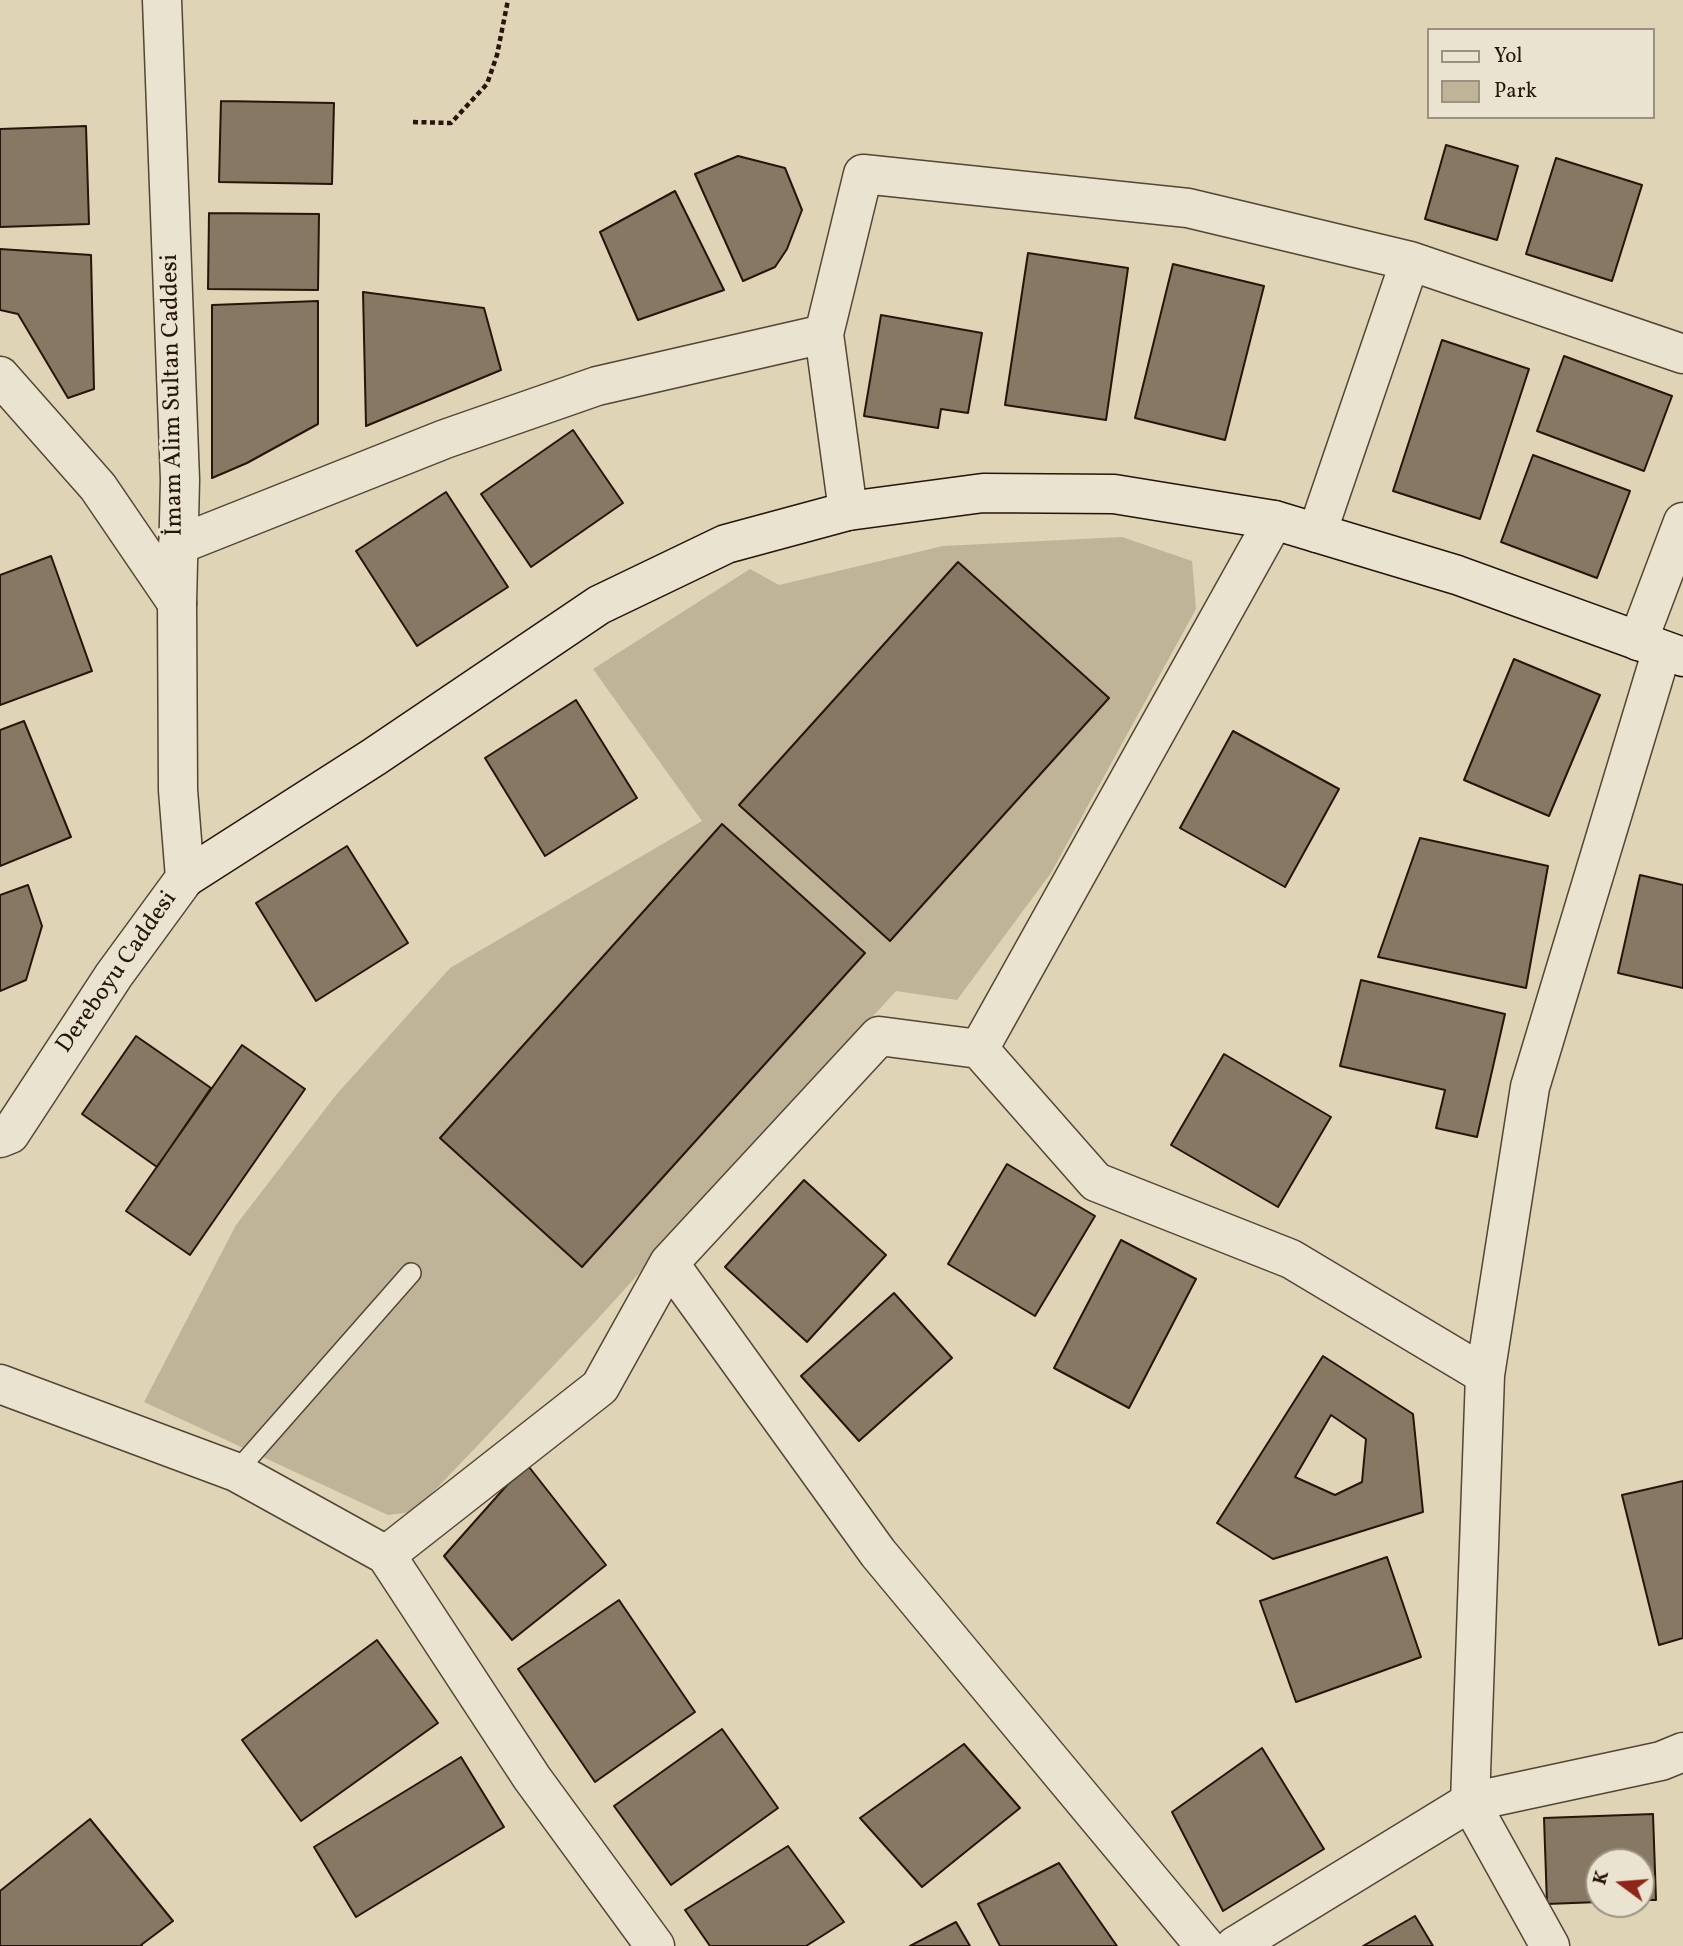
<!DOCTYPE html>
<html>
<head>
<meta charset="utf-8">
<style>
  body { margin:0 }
  #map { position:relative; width:1683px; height:1946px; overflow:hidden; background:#dfd4b5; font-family:Vollkorn,serif }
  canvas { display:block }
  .legend { position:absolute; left:1427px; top:28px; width:228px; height:91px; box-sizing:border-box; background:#eae3cf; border:2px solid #9c9180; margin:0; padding:9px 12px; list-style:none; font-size:21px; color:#26150a }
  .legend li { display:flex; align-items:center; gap:14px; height:35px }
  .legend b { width:35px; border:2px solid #9c9180 }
  .north { position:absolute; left:1585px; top:1848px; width:70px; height:70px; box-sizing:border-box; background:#eae3cf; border:2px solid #9c9180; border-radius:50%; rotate:286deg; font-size:19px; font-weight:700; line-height:28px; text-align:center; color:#26150a }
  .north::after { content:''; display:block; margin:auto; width:24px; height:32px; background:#8f2418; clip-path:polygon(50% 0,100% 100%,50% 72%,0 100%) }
</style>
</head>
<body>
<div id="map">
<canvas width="1683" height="1946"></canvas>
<ul class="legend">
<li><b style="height:9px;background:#eae3cf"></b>Yol</li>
<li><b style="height:19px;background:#c0b498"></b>Park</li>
</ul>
<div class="north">K</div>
</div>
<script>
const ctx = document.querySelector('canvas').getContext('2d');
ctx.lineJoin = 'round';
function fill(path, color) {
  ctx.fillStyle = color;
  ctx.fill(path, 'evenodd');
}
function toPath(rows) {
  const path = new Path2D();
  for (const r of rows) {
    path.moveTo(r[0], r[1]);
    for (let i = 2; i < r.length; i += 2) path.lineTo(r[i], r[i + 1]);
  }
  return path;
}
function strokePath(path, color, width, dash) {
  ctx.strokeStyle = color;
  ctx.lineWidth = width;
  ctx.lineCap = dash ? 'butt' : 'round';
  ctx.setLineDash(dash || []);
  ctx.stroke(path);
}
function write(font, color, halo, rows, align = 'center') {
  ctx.font = font + ' Vollkorn,serif';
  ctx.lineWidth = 7;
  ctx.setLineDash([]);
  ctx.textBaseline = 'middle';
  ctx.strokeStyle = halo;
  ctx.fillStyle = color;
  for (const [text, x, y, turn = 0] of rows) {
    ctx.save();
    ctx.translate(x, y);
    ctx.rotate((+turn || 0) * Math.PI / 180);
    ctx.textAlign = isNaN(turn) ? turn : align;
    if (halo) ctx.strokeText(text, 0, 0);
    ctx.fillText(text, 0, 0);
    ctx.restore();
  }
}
fill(toPath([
  [1122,537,1192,561,1196,609,1051,873,957,1000,896,991,593,1324,439,1486,412,1512,388,1515,144,1402,236,1225,336,1095,450,968,702,821,593,669,750,569,779,585,943,546]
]), '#c0b498');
const building = toPath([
  [221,101,334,103,332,184,219,182,221,101],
  [86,126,89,224,0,227,0,129,86,126],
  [1446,145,1518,166,1497,240,1425,219,1446,145],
  [738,156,785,168,802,210,787,249,775,267,743,281,695,174,738,156],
  [1556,158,1642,185,1612,281,1526,254,1556,158],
  [675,191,724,290,638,320,600,232,675,191],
  [209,213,319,214,318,290,208,289,209,213],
  [0,249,91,255,94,389,68,398,18,314,0,310,0,249],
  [1028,253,1128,268,1106,420,1005,405,1028,253],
  [1173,264,1264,286,1225,440,1135,418,1173,264],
  [363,292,484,308,501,370,366,426,363,292],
  [318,301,318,424,247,463,212,478,212,305,318,301],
  [881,315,982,333,968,413,941,409,938,428,864,416,881,315],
  [1442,340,1529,369,1480,519,1393,491,1442,340],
  [1564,356,1672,396,1644,471,1537,431,1564,356],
  [573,430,623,503,531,567,481,494,573,430],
  [1533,455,1630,491,1597,578,1501,542,1533,455],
  [446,492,508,587,417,646,356,551,446,492],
  [51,556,92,671,0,705,0,575,51,556],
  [958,562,1109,698,890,941,739,805,958,562],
  [1514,659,1600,695,1549,816,1464,780,1514,659],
  [576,700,637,798,545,856,485,758,576,700],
  [24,721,71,837,0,866,0,730,24,721],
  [1233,731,1339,789,1285,887,1180,828,1233,731],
  [722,824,865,953,582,1267,440,1138,722,824],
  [1420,838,1548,866,1526,988,1378,957,1420,838],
  [347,846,408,943,316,1001,256,903,347,846],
  [1640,875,1683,885,1683,988,1618,973,1640,875],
  [28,885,42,926,26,980,0,991,0,895,28,885],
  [1361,980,1505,1014,1477,1137,1436,1128,1445,1090,1340,1066,1361,980],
  [136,1036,211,1088,157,1167,82,1114,136,1036],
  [242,1045,305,1089,190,1255,126,1211,242,1045],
  [1224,1054,1331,1117,1278,1207,1171,1145,1224,1054],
  [1007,1164,1095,1216,1035,1316,948,1264,1007,1164],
  [804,1180,886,1255,807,1342,725,1267,804,1180],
  [1121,1240,1196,1279,1129,1408,1054,1368,1121,1240],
  [894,1293,952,1358,859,1441,801,1376,894,1293],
  [1323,1356,1413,1414,1423,1512,1273,1559,1217,1523,1323,1356],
  [1331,1415,1366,1439,1362,1482,1335,1495,1295,1477,1331,1415],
  [529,1467,606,1565,512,1640,444,1556,508,1484,529,1467],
  [1683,1481,1683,1638,1659,1645,1622,1495,1683,1481],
  [1387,1557,1421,1657,1296,1702,1260,1601,1387,1557],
  [619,1600,695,1712,595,1782,518,1669,619,1600],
  [377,1640,438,1723,301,1821,242,1740,377,1640],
  [722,1729,778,1808,671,1885,614,1806,722,1729],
  [964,1744,1020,1808,922,1887,860,1818,964,1744],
  [1262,1748,1324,1849,1223,1911,1172,1812,1262,1748],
  [461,1757,504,1827,356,1917,314,1847,461,1757],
  [1653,1814,1656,1900,1641,1900,1641,1862,1599,1862,1599,1902,1547,1904,1544,1818,1653,1814],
  [90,1819,173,1921,141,1945,142,1946,0,1946,0,1891,90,1819],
  [788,1846,844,1922,806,1946,710,1946,685,1910,788,1846],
  [1059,1863,1117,1946,1000,1946,978,1904,1059,1863],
  [1415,1916,1433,1946,1363,1946,1415,1916],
  [956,1922,970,1946,910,1946,956,1922]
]);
fill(building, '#867863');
strokePath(building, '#26150a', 2);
const service = toPath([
  [236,1472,411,1273]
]);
const minor = toPath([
  [0,376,98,487,177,603],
  [848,511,824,334,863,174,1188,208,1410,261,1683,354],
  [1317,533,1410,261],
  [178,545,445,439,597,386,824,334],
  [1638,641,1683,522],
  [979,1049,1096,1182,1291,1259,1485,1375,1470,1802,1550,1946],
  [669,1263,878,1553,1205,1946],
  [1485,1375,1530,1087,1662,650],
  [0,1384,236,1472,386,1555,532,1778,655,1946],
  [386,1555,600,1387,669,1263,879,1036,979,1049,1274,520],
  [1235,1946,1470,1802,1661,1761,1683,1752]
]);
const tertiary = toPath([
  [0,1138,10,1134,114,975,185,878,178,790,177,603,180,480,162,0]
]);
const secondary = toPath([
  [185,878,374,757,599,605,726,544,848,511,983,493,1114,494,1274,520,1457,575,1683,657]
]);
strokePath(service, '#544535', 22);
strokePath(minor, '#544535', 41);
strokePath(tertiary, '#544535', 41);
strokePath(secondary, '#26150a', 41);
strokePath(toPath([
  [413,122,451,123,487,84,497,55,508,0]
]), '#26150a', 4.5, [5, 3.5]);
strokePath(service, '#eae3cf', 19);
strokePath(minor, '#eae3cf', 38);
strokePath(tertiary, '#eae3cf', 38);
strokePath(secondary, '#eae3cf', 38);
write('24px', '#26150a', '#eae3cf', [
  ["İmam Alim Sultan Caddesi",174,395,-91],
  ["Dereboyu Caddesi",118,973,-55]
]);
</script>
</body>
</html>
